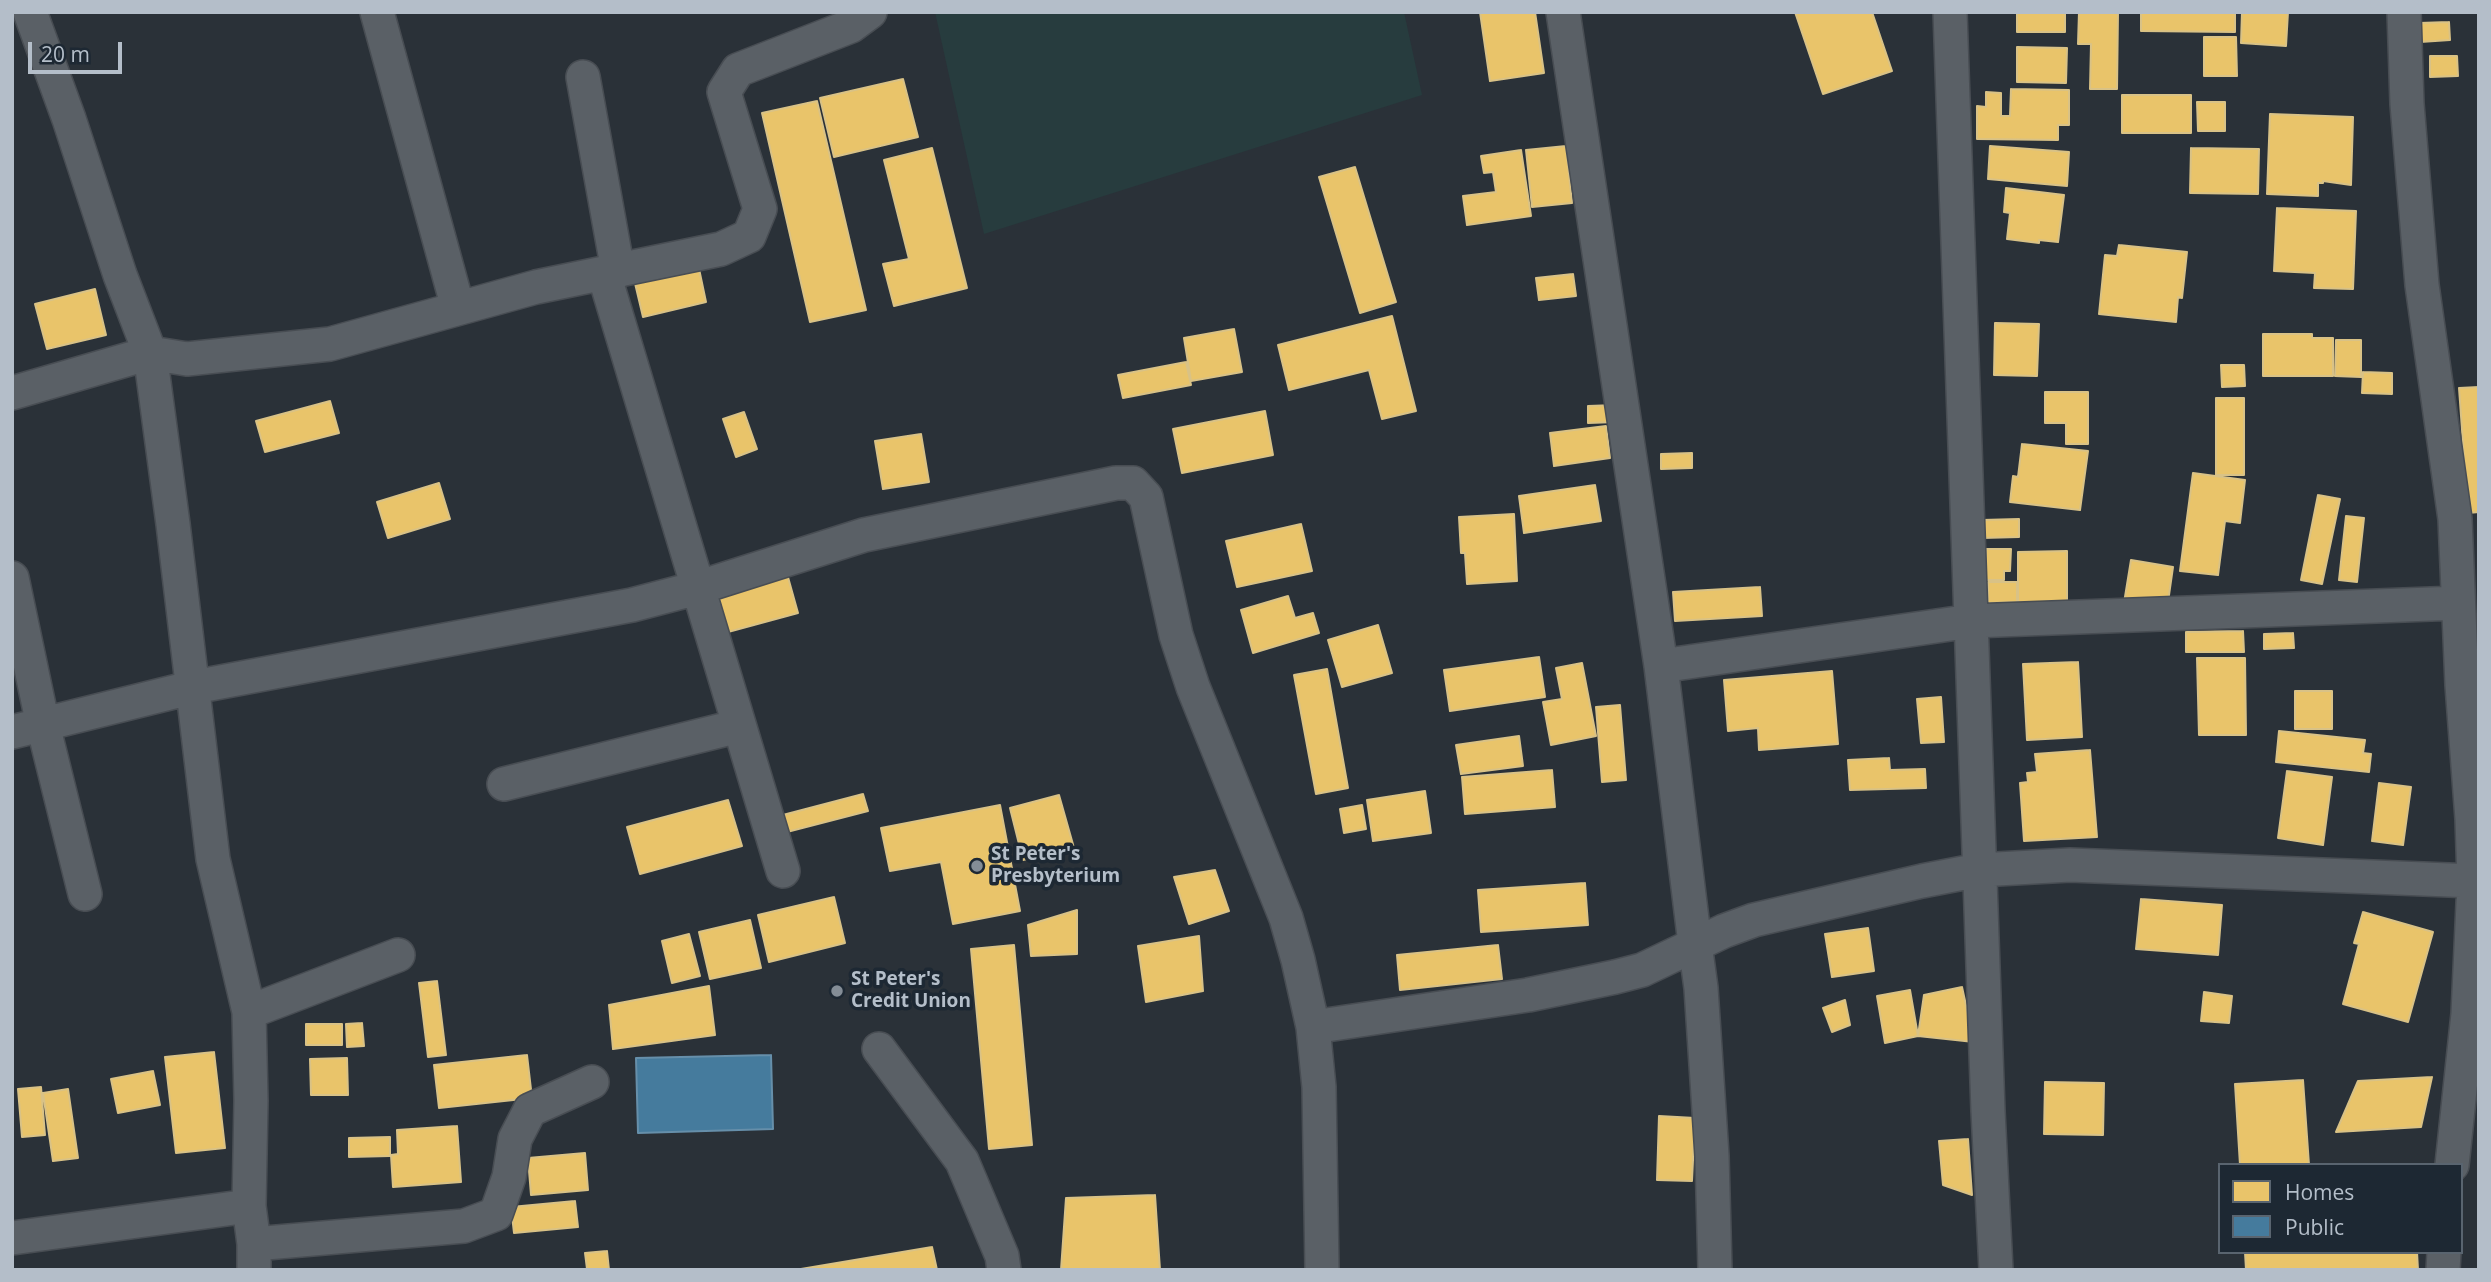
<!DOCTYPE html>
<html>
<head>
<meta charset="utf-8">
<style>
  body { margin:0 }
  #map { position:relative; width:2491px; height:1282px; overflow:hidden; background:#2a3138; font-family:"Open Sans",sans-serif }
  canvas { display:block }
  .frame { position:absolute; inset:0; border:14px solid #b4bec9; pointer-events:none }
  .legend { position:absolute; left:2218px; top:1163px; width:245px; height:91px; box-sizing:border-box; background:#1d2833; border:2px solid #59646f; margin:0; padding:9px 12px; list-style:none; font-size:21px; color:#b4bec9 }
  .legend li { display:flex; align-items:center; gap:14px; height:35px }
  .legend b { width:35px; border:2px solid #59646f }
  .scale { position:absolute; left:28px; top:42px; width:94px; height:32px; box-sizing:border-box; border:4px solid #b4bec9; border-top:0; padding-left:9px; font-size:21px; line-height:24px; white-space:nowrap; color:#b4bec9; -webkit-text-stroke:5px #1d2833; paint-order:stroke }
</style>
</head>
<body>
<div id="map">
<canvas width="2491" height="1282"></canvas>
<div class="frame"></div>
<ul class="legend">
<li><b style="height:19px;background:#e9c46a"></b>Homes</li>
<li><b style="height:19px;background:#457b9d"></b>Public</li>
</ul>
<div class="scale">20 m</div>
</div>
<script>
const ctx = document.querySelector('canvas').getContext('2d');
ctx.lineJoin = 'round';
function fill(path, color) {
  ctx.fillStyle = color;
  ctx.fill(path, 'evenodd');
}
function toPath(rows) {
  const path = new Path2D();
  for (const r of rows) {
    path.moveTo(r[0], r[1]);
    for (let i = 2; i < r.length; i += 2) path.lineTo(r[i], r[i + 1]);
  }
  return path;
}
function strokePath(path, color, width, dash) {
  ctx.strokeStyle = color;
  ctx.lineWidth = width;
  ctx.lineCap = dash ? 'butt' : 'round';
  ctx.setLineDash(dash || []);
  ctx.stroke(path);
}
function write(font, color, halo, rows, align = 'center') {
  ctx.font = font + ' "Open Sans",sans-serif';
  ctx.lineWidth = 7;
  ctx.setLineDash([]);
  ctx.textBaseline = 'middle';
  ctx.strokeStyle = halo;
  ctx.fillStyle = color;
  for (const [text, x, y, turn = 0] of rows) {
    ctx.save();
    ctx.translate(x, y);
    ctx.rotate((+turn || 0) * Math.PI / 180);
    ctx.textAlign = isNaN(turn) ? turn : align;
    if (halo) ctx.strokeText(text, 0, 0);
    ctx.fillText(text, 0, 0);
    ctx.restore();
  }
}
fill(toPath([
  [935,12,1404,12,1422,95,984,234]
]), '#273c3e');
const homes = toPath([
  [1480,12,1535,12,1544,73,1490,81,1480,12],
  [1795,12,1872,12,1892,71,1823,94,1795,12],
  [2017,12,2065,12,2065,32,2017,32,2017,12],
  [2079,12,2118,12,2117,89,2090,89,2091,44,2078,44,2079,12],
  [2141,12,2235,12,2235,32,2141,31,2141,12],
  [2242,12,2288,12,2286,46,2241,43,2242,12],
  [2449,22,2450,40,2420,42,2419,23,2449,22],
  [2204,37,2236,37,2237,76,2204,76,2204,37],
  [2017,47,2067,48,2066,83,2017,82,2017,47],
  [2430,56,2457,56,2458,76,2430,77,2430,56],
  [903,79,918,137,834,157,820,98,903,79],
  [2011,89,2069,90,2069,125,2058,125,2058,140,1977,139,1977,106,1986,107,1986,92,2001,93,2001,116,2010,116,2011,89],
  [2122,95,2191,95,2191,133,2122,133,2122,95],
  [817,101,866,310,810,322,762,113,817,101],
  [2197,102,2225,102,2225,131,2198,131,2197,102],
  [2270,114,2353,117,2351,185,2323,181,2323,183,2318,183,2318,196,2267,194,2270,114],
  [1566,146,1572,203,1532,207,1526,150,1566,146],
  [1990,146,2069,152,2067,186,1988,179,1990,146],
  [932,148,967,288,894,306,883,264,909,259,884,160,932,148],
  [2191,148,2259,149,2258,194,2190,193,2191,148],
  [1521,150,1531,216,1467,225,1463,196,1496,192,1493,172,1484,173,1481,156,1521,150],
  [1355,167,1396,302,1360,313,1319,177,1355,167],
  [2006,188,2064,195,2058,242,2039,240,2039,243,2007,239,2010,213,2004,212,2006,188],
  [2277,208,2356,211,2353,289,2314,288,2315,273,2274,271,2277,208],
  [2119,245,2187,252,2182,298,2178,297,2176,322,2099,314,2105,255,2117,256,2119,245],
  [698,264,706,302,643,317,634,279,698,264],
  [1573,274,1576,296,1539,300,1536,278,1573,274],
  [95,289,106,335,47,349,35,304,95,289],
  [1392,316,1416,411,1382,419,1369,370,1289,390,1278,345,1392,316],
  [1995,323,2039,324,2037,376,1994,375,1995,323],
  [1234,329,1242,372,1191,381,1184,338,1234,329],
  [2263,334,2312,334,2312,338,2333,338,2333,376,2263,376,2263,334],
  [2336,340,2361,340,2361,377,2335,376,2336,340],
  [1186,362,1191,385,1123,398,1118,375,1186,362],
  [2221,365,2244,365,2245,386,2222,387,2221,365],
  [2363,372,2392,373,2392,394,2362,393,2363,372],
  [2479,387,2479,512,2468,513,2459,388,2479,387],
  [2045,392,2088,392,2088,444,2066,444,2066,423,2045,423,2045,392],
  [2216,398,2244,398,2244,475,2216,475,2216,398],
  [330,401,339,433,265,452,256,421,330,401],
  [1616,405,1616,422,1588,423,1588,406,1616,405],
  [1265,411,1273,455,1182,473,1173,429,1265,411],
  [744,412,757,449,736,457,723,419,744,412],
  [1606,426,1610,458,1554,466,1550,433,1606,426],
  [921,434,929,482,883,489,875,441,921,434],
  [2022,444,2088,451,2080,510,2010,502,2013,476,2018,477,2022,444],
  [1692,453,1692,468,1661,469,1661,454,1692,453],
  [2193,473,2245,480,2240,523,2225,521,2218,575,2180,571,2193,473],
  [439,483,450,519,388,538,377,502,439,483],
  [1595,485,1601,521,1524,533,1519,496,1595,485],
  [2318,495,2340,499,2322,584,2301,580,2318,495],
  [1514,514,1517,581,1467,584,1465,553,1461,553,1459,517,1514,514],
  [2346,516,2364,518,2357,582,2339,580,2346,516],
  [2019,519,2019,537,1982,538,1982,520,2019,519],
  [1301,524,1312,571,1237,587,1226,541,1301,524],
  [1986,549,2011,549,2010,571,2004,571,2004,580,1986,580,1986,549],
  [2067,551,2067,609,2018,609,2018,552,2067,551],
  [2131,560,2173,567,2167,609,2124,603,2131,560],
  [786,570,798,613,728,632,716,589,786,570],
  [1988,582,2017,582,2017,602,1988,603,1988,582],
  [1760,587,1762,616,1675,621,1673,592,1760,587],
  [1288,596,1295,618,1313,613,1319,633,1253,653,1241,610,1288,596],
  [1378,625,1392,673,1342,687,1328,640,1378,625],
  [2243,631,2244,652,2186,652,2186,632,2243,631],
  [2293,633,2294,648,2264,649,2264,634,2293,633],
  [1539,657,1545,697,1450,711,1444,670,1539,657],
  [2197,658,2245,658,2246,735,2199,735,2197,658],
  [2078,662,2082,737,2027,740,2023,664,2078,662],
  [1582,663,1596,736,1551,745,1543,702,1562,699,1556,668,1582,663],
  [1327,669,1348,788,1316,794,1294,675,1327,669],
  [1832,671,1838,744,1759,750,1758,728,1728,731,1724,680,1832,671],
  [2295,691,2332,691,2332,729,2295,729,2295,691],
  [1941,697,1944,742,1921,743,1917,699,1941,697],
  [1620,705,1626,780,1602,782,1596,707,1620,705],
  [2279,731,2365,740,2363,753,2371,754,2369,772,2276,762,2279,731],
  [1519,736,1523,766,1461,774,1456,745,1519,736],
  [2090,750,2097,837,2024,841,2020,783,2028,782,2027,773,2037,772,2035,754,2090,750],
  [1889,758,1890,770,1925,769,1926,788,1850,790,1848,760,1889,758],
  [1552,770,1555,807,1465,814,1462,777,1552,770],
  [2287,771,2332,777,2323,845,2278,838,2287,771],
  [2379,783,2411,787,2403,845,2372,841,2379,783],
  [1425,791,1431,833,1373,841,1367,800,1425,791],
  [863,794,868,811,783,833,779,816,863,794],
  [1059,795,1074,848,1023,860,1010,808,1059,795],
  [728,800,742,846,640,874,627,827,728,800],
  [1000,805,1020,911,953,924,941,862,890,871,881,828,1000,805],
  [1362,805,1366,829,1344,833,1340,809,1362,805],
  [1215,870,1229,911,1189,924,1174,877,1215,870],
  [1585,883,1588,925,1481,932,1478,890,1585,883],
  [834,897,845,943,769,962,758,915,834,897],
  [2141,899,2222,905,2218,955,2136,949,2141,899],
  [1077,910,1077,954,1031,956,1028,925,1077,910],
  [2363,912,2433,932,2408,1022,2343,1004,2359,944,2354,943,2363,912],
  [750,920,761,968,710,979,699,932,750,920],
  [1868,928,1874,971,1832,977,1825,934,1868,928],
  [689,934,700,976,672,983,662,941,689,934],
  [1199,936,1203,991,1146,1002,1138,946,1199,936],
  [1014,945,1032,1145,989,1149,971,949,1014,945],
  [1498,945,1502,979,1400,990,1397,955,1498,945],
  [437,981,446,1055,428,1057,419,983,437,981],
  [709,986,715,1035,613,1049,609,1005,709,986],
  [1962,987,1974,1042,1918,1036,1924,995,1962,987],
  [1910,990,1918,1036,1885,1043,1877,996,1910,990],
  [2204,992,2232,996,2229,1023,2201,1021,2204,992],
  [1845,1000,1850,1025,1832,1032,1823,1008,1845,1000],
  [362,1023,364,1046,347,1047,346,1024,362,1023],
  [306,1024,342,1024,342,1045,306,1045,306,1024],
  [214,1052,225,1148,176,1153,165,1057,214,1052],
  [527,1055,532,1098,439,1108,434,1065,527,1055],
  [347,1058,348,1095,311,1095,310,1059,347,1058],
  [153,1071,160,1105,118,1113,111,1079,153,1071],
  [2432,1077,2421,1127,2336,1132,2358,1081,2432,1077],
  [2303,1080,2309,1165,2240,1165,2235,1084,2303,1080],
  [2045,1082,2104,1083,2103,1135,2044,1134,2045,1082],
  [41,1087,45,1135,22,1137,18,1089,41,1087],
  [68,1089,78,1158,53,1161,43,1093,68,1089],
  [1659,1116,1695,1118,1692,1181,1657,1180,1659,1116],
  [457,1126,461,1182,393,1187,391,1155,398,1154,397,1130,457,1126],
  [390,1137,390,1156,349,1157,349,1138,390,1137],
  [1968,1139,1972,1195,1943,1185,1939,1141,1968,1139],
  [585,1153,588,1190,531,1195,528,1158,585,1153],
  [1155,1195,1160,1270,1061,1270,1066,1198,1155,1195],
  [575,1201,578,1227,514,1233,511,1207,575,1201],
  [932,1247,937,1270,795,1270,932,1247],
  [607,1251,609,1270,579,1270,587,1269,585,1253,607,1251],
  [2245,1252,2417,1252,2418,1270,2246,1270,2245,1252]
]);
fill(homes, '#e9c46a');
strokePath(homes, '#d9c286', 2);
const public = toPath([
  [771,1055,773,1129,638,1133,636,1058,771,1055]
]);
fill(public, '#457b9d');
strokePath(public, '#668faa', 2);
const minor = toPath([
  [30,12,69,119,120,275,150,353,173,524,213,859,249,1012,251,1101,249,1206,254,1244,254,1270],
  [377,12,458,308],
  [1563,12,1661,666,1695,944,1701,988,1712,1156,1715,1270],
  [1950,12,1988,1111,1996,1270],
  [2404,12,2407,104,2422,285,2455,519,2462,685,2472,819,2474,881,2468,1014,2452,1165],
  [583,77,618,271],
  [604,274,783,871],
  [12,393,150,353,187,359,330,344,536,287,721,249,749,236,760,209,724,92,738,70,851,26,870,12],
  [12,578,43,725,85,894],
  [1661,666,1971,621,2458,603],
  [12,732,194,687,632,605,697,588,864,535,1116,483,1133,483,1146,497,1176,635,1193,687,1286,918,1298,960,1313,1027,1319,1087,1322,1270],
  [504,784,739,726],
  [249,1012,398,955],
  [1313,1027,1528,995,1615,977,1642,970,1724,931,1754,920,1922,881,1979,870,2070,865,2474,881],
  [879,1049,962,1161,1002,1256,1004,1270],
  [12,1238,249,1206],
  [254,1244,464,1226,496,1214,509,1177,515,1139,530,1110,592,1082],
  [2443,1270,2444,1252]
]);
strokePath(minor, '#484d53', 36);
strokePath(minor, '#5a6066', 33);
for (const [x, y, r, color] of [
  [977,866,7,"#848d96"],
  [837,991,7,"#848d96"]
]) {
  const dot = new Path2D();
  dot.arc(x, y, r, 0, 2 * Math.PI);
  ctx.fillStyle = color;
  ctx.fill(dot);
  strokePath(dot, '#1d2833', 2.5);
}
write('bold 19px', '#b4bec9', '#1d2833', [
  ["St Peter's",991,855],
  ["Presbyterium",991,877],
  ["St Peter's",851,980],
  ["Credit Union",851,1002]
], 'left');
</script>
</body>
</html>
